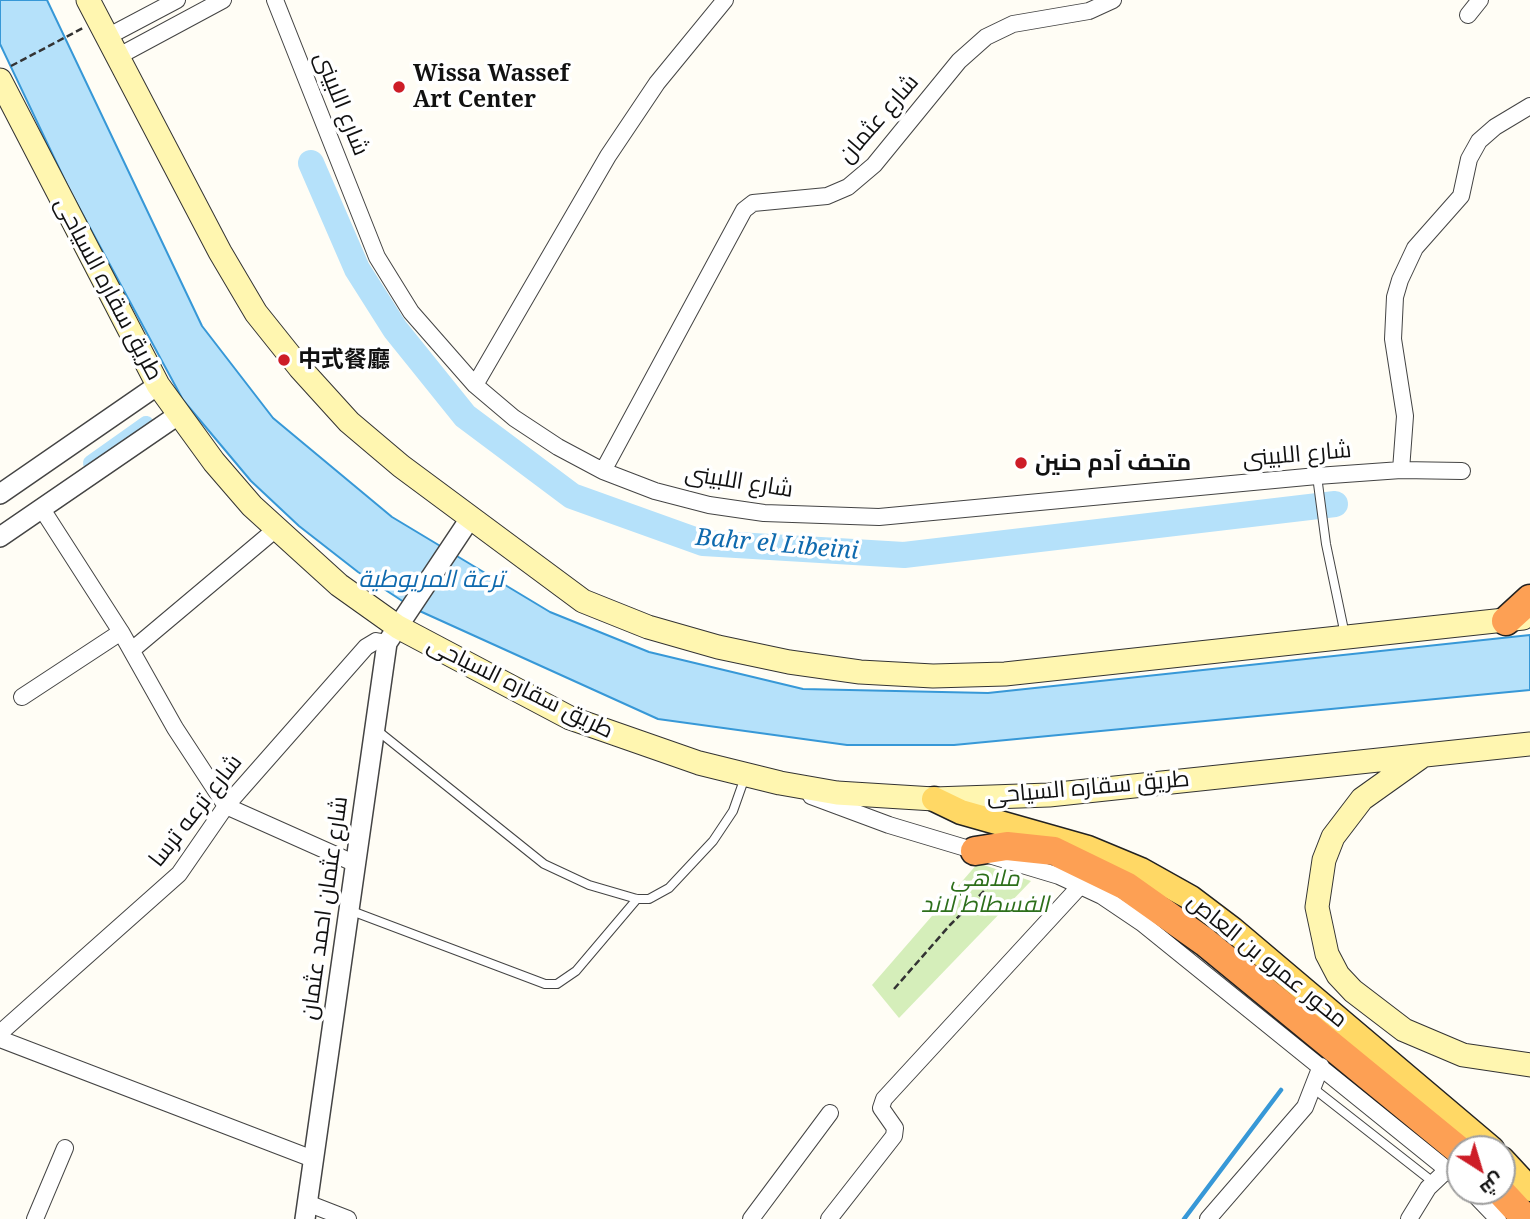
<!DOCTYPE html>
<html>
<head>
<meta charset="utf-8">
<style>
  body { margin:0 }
  #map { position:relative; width:1530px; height:1219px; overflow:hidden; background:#fffdf5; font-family:"Noto Serif",Cairo,serif }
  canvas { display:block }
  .north { position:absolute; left:1446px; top:1135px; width:70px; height:70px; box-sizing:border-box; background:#fff; border:2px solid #a0a0a0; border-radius:50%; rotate:143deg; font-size:19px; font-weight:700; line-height:28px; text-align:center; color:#111 }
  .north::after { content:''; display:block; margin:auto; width:24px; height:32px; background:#cd1d27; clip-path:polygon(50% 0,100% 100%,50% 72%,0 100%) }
</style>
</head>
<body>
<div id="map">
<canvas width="1530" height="1219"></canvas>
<div class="north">ش</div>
</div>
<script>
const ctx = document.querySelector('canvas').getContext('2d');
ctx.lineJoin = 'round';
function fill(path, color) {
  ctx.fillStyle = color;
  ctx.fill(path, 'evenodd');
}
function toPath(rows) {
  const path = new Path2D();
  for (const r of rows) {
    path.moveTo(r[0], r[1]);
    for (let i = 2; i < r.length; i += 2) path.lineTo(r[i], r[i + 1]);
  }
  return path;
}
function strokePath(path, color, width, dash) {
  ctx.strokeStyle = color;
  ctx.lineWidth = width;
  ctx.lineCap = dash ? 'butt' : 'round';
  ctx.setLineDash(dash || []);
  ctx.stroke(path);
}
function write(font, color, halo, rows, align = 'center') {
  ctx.font = font + ' "Noto Serif",Cairo,"Noto Sans SC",serif';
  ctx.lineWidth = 7;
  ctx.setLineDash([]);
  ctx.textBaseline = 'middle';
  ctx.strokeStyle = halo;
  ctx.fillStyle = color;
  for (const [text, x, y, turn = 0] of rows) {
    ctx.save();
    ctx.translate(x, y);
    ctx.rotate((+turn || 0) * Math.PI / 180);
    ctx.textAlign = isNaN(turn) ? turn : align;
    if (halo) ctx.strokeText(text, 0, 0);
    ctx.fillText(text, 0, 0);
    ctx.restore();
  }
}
fill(toPath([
  [978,863,1031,881,899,1018,872,985]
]), '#d5eeba');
const water = toPath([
  [0,0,47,0,202,326,273,418,392,517,550,612,649,652,803,689,988,693,1530,635,1530,690,954,745,847,745,658,719,413,608,358,572,299,526,251,481,183,400,69,189,0,44,0,0]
]);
fill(water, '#b5e1fa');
strokePath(water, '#3798d7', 2);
strokePath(toPath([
  [1184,1219,1281,1090]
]), '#3798d7', 4.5);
strokePath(toPath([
  [91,463,146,424]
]), '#b5e1fa', 16);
strokePath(toPath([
  [311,163,357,269,395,329,465,416,572,496,703,543,904,555,1335,504]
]), '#b5e1fa', 26);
const service = toPath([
  [1317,476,1326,544,1345,635],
  [378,731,544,864,589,885,637,899,649,899,669,888,713,841,733,811,745,777],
  [349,910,545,984,557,984,576,971,637,899],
  [1313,1088,1433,1182]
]);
const minor = toPath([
  [275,0,377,257,411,312,475,385,514,418,558,447,603,471,655,491,709,505,764,513,879,517,1317,476,1401,470,1462,471],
  [1468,15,1480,0],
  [107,37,177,0],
  [117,57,223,0],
  [475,385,608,156,657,83,725,0],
  [1401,470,1405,416,1393,339,1395,297,1400,280,1415,248,1461,196,1469,159,1479,141,1495,127,1530,106],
  [603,471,744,210,753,203,827,196,848,187,874,165,959,61,986,37,1013,24,1089,11,1113,0],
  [42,509,121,632,175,728,226,806,356,864],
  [132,650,276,529],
  [22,697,121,632],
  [811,796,889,825,1059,876,1102,896,1142,923,1460,1180],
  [0,1033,179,874,226,806,366,647,376,641,387,643],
  [0,1039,313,1159],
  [1471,1191,1498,1219],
  [307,1203,348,1219],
  [35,1219,65,1148],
  [751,1219,830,1113],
  [829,1219,894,1136,895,1128,881,1108,884,1099,1081,885],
  [1208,1219,1305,1107,1321,1066],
  [1409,1219,1428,1188,1448,1169]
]);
const tertiary = toPath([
  [0,494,158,385],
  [0,537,178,415],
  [305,1219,387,643,471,517]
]);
const secondary = toPath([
  [88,0,220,252,256,313,300,368,349,422,401,466,583,601,648,627,718,647,789,662,860,672,933,676,1005,674,1523,618],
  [0,80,158,385,214,462,252,506,339,585,398,627,570,718,699,763,780,783,837,793,934,799,1049,795,1530,744],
  [1421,757,1362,799,1333,837,1324,860,1317,907,1327,954,1338,975,1353,991,1404,1030,1463,1055,1530,1065]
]);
const primary = toPath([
  [934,799,961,812,1088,848,1141,870,1191,898,1232,929,1492,1149],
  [1502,1159,1530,1189]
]);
const motorway = toPath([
  [1506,621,1530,599],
  [975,851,1007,846,1054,851,1126,886,1205,942,1460,1151],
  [1500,1191,1526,1219]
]);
strokePath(service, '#444', 10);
strokePath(minor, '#444', 18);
strokePath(tertiary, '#444', 22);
strokePath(secondary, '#333', 25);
strokePath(primary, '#222', 27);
strokePath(motorway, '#222', 31);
strokePath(toPath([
  [11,66,83,28],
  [894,989,950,925,1001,874]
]), '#333', 2.5, [7, 3.5]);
strokePath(service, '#fff', 8);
strokePath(minor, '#fff', 16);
strokePath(tertiary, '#fff', 19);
strokePath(secondary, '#fff6b0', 23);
strokePath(primary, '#ffd865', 24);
strokePath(motorway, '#fda054', 28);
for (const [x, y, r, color] of [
  [399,87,7,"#cd1d27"],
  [284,360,7,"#cd1d27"],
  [1021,463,7,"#cd1d27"]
]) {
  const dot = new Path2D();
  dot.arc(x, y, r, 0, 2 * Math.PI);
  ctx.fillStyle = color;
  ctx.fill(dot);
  strokePath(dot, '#fff', 2.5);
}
write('bold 23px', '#111', '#fff', [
  ["Wissa Wassef",413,74],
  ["Art Center",413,100],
  ["中式餐廳",298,360],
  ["متحف آدم حنين",1035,463]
], 'left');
write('23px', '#111', '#fff', [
  ["شارع اللبينى",341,104,68],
  ["شارع عثمان",879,119,-49],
  ["طريق سقاره السياحى",108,289,62],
  ["شارع اللبينى",1297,455,-5],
  ["شارع اللبينى",739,482,9],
  ["طريق سقاره السياحى",520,688,26],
  ["طريق سقاره السياحى",1088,788,-5],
  ["شارع ترعه ترسا",196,811,-52],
  ["شارع عثمان احمد عثمان",325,908,-82],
  ["محور عمرو بن العاص",1267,961,39]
]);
write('italic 23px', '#2d6f1b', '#fff', [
  ["ملاهي",985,879],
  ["الفسطاط لاند",985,905]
]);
write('italic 24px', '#0f6aae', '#fff', [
  ["Bahr el Libeini",777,545,5],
  ["ترعة المريوطية",431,580]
]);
</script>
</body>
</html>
